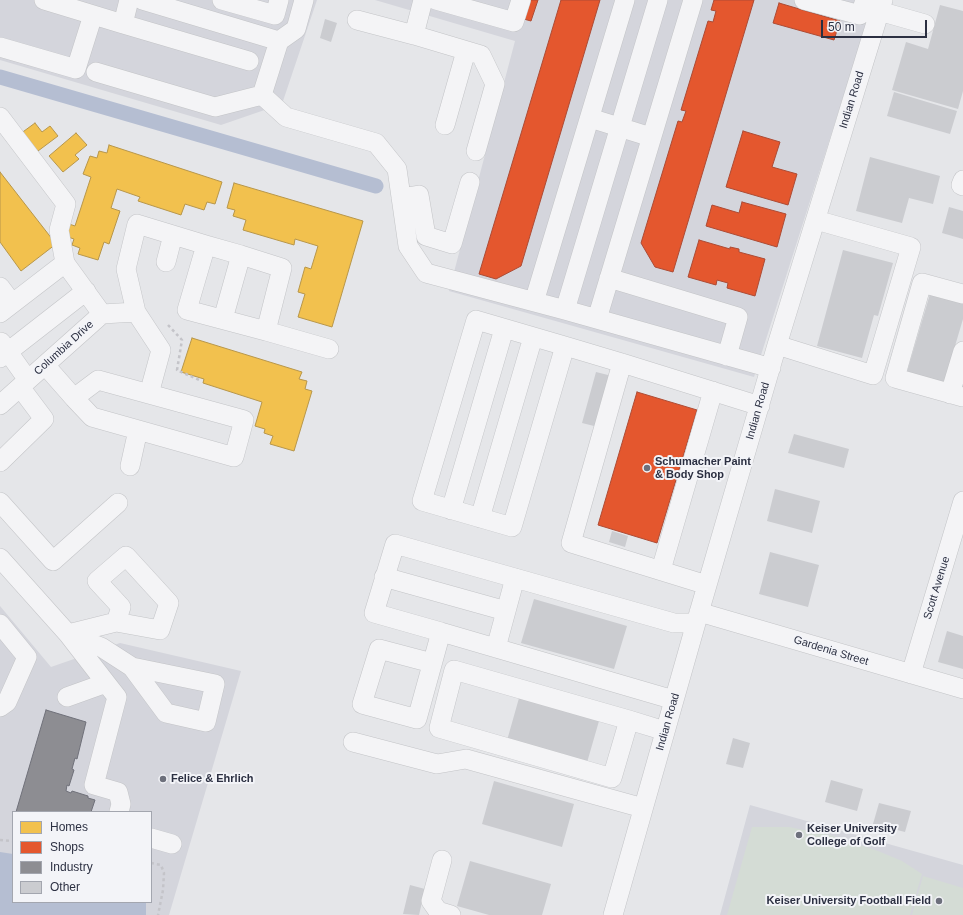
<!DOCTYPE html>
<html>
<head>
<meta charset="utf-8">
<style>
  body { margin:0 }
  #map { position:relative; width:963px; height:915px; overflow:hidden; background:#e5e6e9; font-family:Arial,sans-serif }
  canvas { display:block }
  .legend { position:absolute; left:12px; top:811px; width:140px; height:92px; box-sizing:border-box; background:#f3f4f8; border:1px solid #a3a6af; margin:0; padding:5px 7px; list-style:none; font-size:12px; color:#2c3042 }
  .legend li { display:flex; align-items:center; gap:8px; height:20px }
  .legend b { width:20px; border:1px solid #a3a6af }
  .scale { position:absolute; left:821px; top:20px; width:106px; height:18px; box-sizing:border-box; border:2px solid #2c3042; border-top:0; padding-left:5px; font-size:12px; line-height:14px; white-space:nowrap; color:#2c3042; -webkit-text-stroke:3px #f3f4f8; paint-order:stroke }
</style>
</head>
<body>
<div id="map">
<canvas width="963" height="915"></canvas>
<ul class="legend">
<li><b style="height:11px;background:#f2c14e"></b>Homes</li>
<li><b style="height:11px;background:#e4572e"></b>Shops</li>
<li><b style="height:11px;background:#8d8d92"></b>Industry</li>
<li><b style="height:11px;background:#cbccd0"></b>Other</li>
</ul>
<div class="scale">50 m</div>
</div>
<script>
const ctx = document.querySelector('canvas').getContext('2d');
ctx.lineJoin = 'round';
function fill(path, color) {
  ctx.fillStyle = color;
  ctx.fill(path, 'evenodd');
}
function toPath(rows) {
  const path = new Path2D();
  for (const r of rows) {
    path.moveTo(r[0], r[1]);
    for (let i = 2; i < r.length; i += 2) path.lineTo(r[i], r[i + 1]);
  }
  return path;
}
function strokePath(path, color, width, dash) {
  ctx.strokeStyle = color;
  ctx.lineWidth = width;
  ctx.lineCap = dash ? 'butt' : 'round';
  ctx.setLineDash(dash || []);
  ctx.stroke(path);
}
function write(font, color, halo, rows, align = 'center') {
  ctx.font = font + ' Arial,sans-serif';
  ctx.lineWidth = 4;
  ctx.setLineDash([]);
  ctx.textBaseline = 'middle';
  ctx.strokeStyle = halo;
  ctx.fillStyle = color;
  for (const [text, x, y, turn = 0] of rows) {
    ctx.save();
    ctx.translate(x, y);
    ctx.rotate((+turn || 0) * Math.PI / 180);
    ctx.textAlign = isNaN(turn) ? turn : align;
    if (halo) ctx.strokeText(text, 0, 0);
    ctx.fillText(text, 0, 0);
    ctx.restore();
  }
}
fill(toPath([
  [0,0,317,0,282,104,221,125,0,60],
  [375,0,874,0,754,377,449,291,515,41],
  [0,606,51,667,120,643,241,671,169,915,0,915],
  [13,812,151,812,151,902,13,902],
  [750,805,963,865,963,915,720,915]
]), '#d4d5dc');
fill(toPath([
  [752,827,789,827,830,835,878,851,902,861,922,874,910,915,727,915],
  [923,876,963,888,963,915,912,915]
]), '#d4dcd5');
fill(toPath([
  [0,852,13,854,13,902,146,902,146,915,0,915]
]), '#b5bed2');
const homes = toPath([
  [35,123,42,132,50,126,58,136,34,154,20,134,35,123],
  [76,133,87,145,75,155,79,159,63,172,49,156,76,133],
  [109,145,222,182,215,204,207,202,204,210,185,204,181,215,138,201,140,197,117,189,111,208,120,211,109,244,104,242,98,260,78,254,80,248,72,245,74,239,65,236,69,224,75,226,91,177,83,174,90,156,97,158,99,151,107,153,109,145],
  [0,172,56,244,21,271,0,242,0,172],
  [234,183,363,221,332,327,298,317,305,294,298,292,305,267,311,269,318,246,295,239,294,245,243,230,246,220,233,216,235,210,227,208,234,183],
  [192,338,302,372,299,379,307,381,305,389,312,391,294,451,270,444,273,436,264,433,265,429,255,426,262,402,203,383,204,379,181,372,192,338]
]);
fill(homes, '#f2c14e');
strokePath(homes, '#b7964a', 1);
const shops = toPath([
  [525,0,538,0,531,21,520,18,525,0],
  [561,0,600,0,521,266,496,279,479,274,561,0],
  [714,0,754,0,673,272,655,267,641,243,678,121,682,122,686,111,681,110,708,21,713,22,716,11,711,10,714,0],
  [779,3,840,21,834,40,773,23,779,3],
  [743,131,780,142,772,167,797,174,788,205,726,187,743,131],
  [742,202,786,214,777,247,706,226,712,205,739,213,742,202],
  [699,240,730,249,730,247,739,249,739,252,765,259,755,296,727,288,728,283,717,280,716,285,688,277,699,240],
  [637,392,697,410,657,543,598,525,637,392]
]);
fill(shops, '#e4572e');
strokePath(shops, '#ad4b34', 1);
const industry = toPath([
  [46,710,86,722,77,759,75,758,72,769,74,770,69,786,67,785,66,791,71,793,72,791,88,796,88,798,95,800,91,812,16,812,46,710]
]);
fill(industry, '#8d8d92');
strokePath(industry, '#70717a', 1);
strokePath(toPath([
  [0,77,376,186]
]), '#b5bed2', 15);
fill(toPath([
  [940,5,963,11,963,91,958,109,892,90,906,42,928,49],
  [325,19,337,23,331,42,320,38],
  [894,92,957,111,950,134,887,116],
  [870,157,940,176,933,204,909,198,902,223,856,211],
  [949,207,963,211,963,239,942,233],
  [843,250,893,263,878,316,874,315,862,358,817,346],
  [930,294,963,304,963,319,944,383,907,372],
  [596,372,612,376,598,427,582,423],
  [794,434,849,449,844,468,788,453],
  [775,489,820,501,812,533,767,521],
  [612,531,628,536,625,547,609,542],
  [770,552,819,565,808,607,759,594],
  [534,599,627,626,614,669,521,643],
  [947,631,963,636,963,669,938,662],
  [519,698,599,721,586,766,506,744],
  [733,738,750,743,743,768,726,764],
  [831,780,863,789,857,811,825,802],
  [494,781,574,804,562,847,482,824],
  [879,803,911,811,905,832,873,824],
  [470,861,551,884,542,915,489,915,457,906],
  [410,885,425,889,419,915,403,914]
]), '#cbccd0');
const minor = toPath([
  [44,0,123,24],
  [129,0,123,24,249,61],
  [142,0,279,41],
  [222,0,275,15,279,0],
  [304,0,296,29,279,41,262,95,286,117,376,143,397,169,408,246,426,273,565,310,771,368],
  [423,0,414,35,481,55,495,84,476,151],
  [436,0,514,22,521,0],
  [804,0,860,15,865,0],
  [879,11,925,24],
  [357,20,414,35],
  [0,47,76,69,93,15],
  [96,72,215,107,262,95],
  [0,117,66,204,59,230,65,263,102,314],
  [590,118,651,137],
  [445,125,466,51],
  [963,180,961,185,963,186],
  [401,198,419,195,426,236,452,244,470,182],
  [166,262,173,235],
  [609,278,738,317,727,356],
  [0,287,12,303],
  [963,294,922,283,895,378,963,397],
  [534,302,625,0],
  [565,310,658,0],
  [0,313,65,263],
  [223,319,241,255],
  [597,319,693,0],
  [266,331,329,349],
  [1,342,28,380],
  [777,345,873,375,911,247,816,220],
  [565,346,512,527,422,501,476,320,565,346,622,363],
  [0,358,86,291],
  [45,365,74,398,92,417,234,457,244,420,98,380,74,398],
  [149,394,161,350,136,312,126,269,137,224,206,245,241,255,282,268,266,331,187,310,206,245],
  [950,394,963,351],
  [0,405,102,314,136,312],
  [0,462,44,419,20,387],
  [130,466,138,430],
  [0,502,53,561,118,503],
  [451,510,504,329],
  [480,518,533,337],
  [0,558,68,634,106,683,67,697],
  [661,570,713,391],
  [384,577,506,611],
  [707,585,571,543,622,363,760,406],
  [699,612,963,689],
  [0,624,27,657,7,702,0,707],
  [441,632,374,613,395,544,674,623,696,623],
  [68,634,101,647,132,667,166,713,206,722,215,684,132,667],
  [68,634,116,622,160,630,169,603,126,556,97,581,121,607,116,622],
  [496,648,515,578],
  [432,663,379,649,362,704,417,719,441,632,674,700],
  [911,674,963,501],
  [106,683,117,697,94,785,118,792,121,804,119,812],
  [629,720,612,778,439,728,454,670,629,720,665,731],
  [353,742,437,764,466,759,643,808],
  [151,838,172,844],
  [442,860,431,901,438,911,451,915],
  [613,915,696,623,777,345,883,0]
]);
strokePath(minor, '#c3c4c7', 20);
strokePath(toPath([
  [168,325,182,340,177,370,199,380],
  [0,840,13,841],
  [151,863,161,865,164,873,163,890,158,915]
]), '#c4c4c9', 2.5, [3, 3]);
strokePath(minor, '#f4f4f6', 19);
for (const [x, y, r, color] of [
  [647,468,4,"#6d707c"],
  [163,779,4,"#6d707c"],
  [799,835,4,"#6d707c"],
  [939,901,4,"#6d707c"]
]) {
  const dot = new Path2D();
  dot.arc(x, y, r, 0, 2 * Math.PI);
  ctx.fillStyle = color;
  ctx.fill(dot);
  strokePath(dot, '#f3f4f8', 1.5);
}
write('11px', '#2c3042', '#f3f4f8', [
  ["Indian Road",852,100,-73],
  ["Columbia Drive",64,348,-42],
  ["Indian Road",758,411,-74],
  ["Scott Avenue",937,588,-73],
  ["Gardenia Street",831,651,17],
  ["Indian Road",668,722,-74]
]);
write('bold 11px', '#2c3042', '#f3f4f8', [
  ["Schumacher Paint",655,462],
  ["& Body Shop",655,475],
  ["Felice & Ehrlich",171,779],
  ["Keiser University",807,829],
  ["College of Golf",807,842],
  ["Keiser University Football Field",931,901,"right"]
], 'left');
</script>
</body>
</html>
